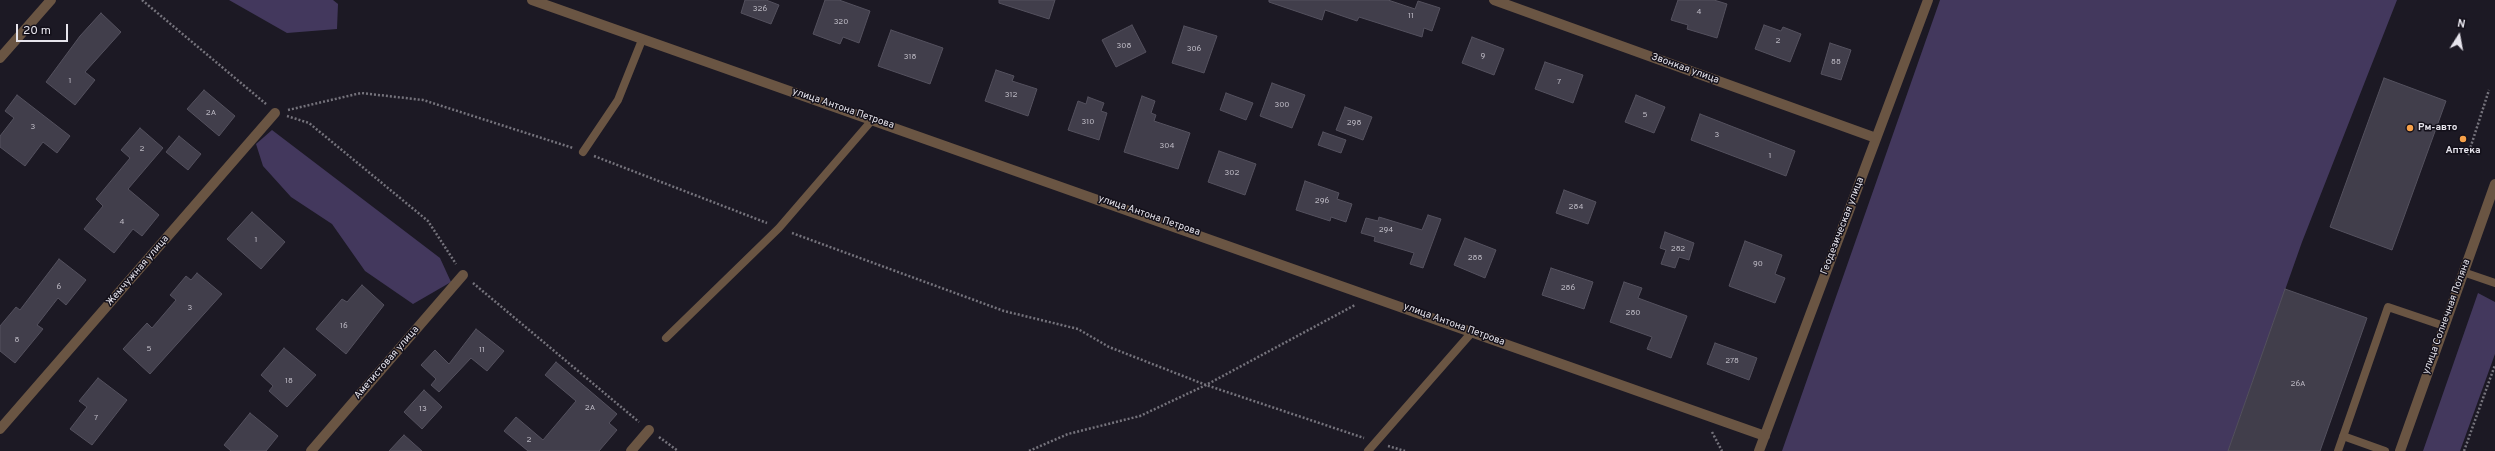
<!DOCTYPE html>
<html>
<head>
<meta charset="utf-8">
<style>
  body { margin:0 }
  #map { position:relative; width:2495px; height:451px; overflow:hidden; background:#1c1924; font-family:Overpass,sans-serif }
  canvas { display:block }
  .north { position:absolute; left:2439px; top:16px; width:40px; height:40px; -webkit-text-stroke:3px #13101a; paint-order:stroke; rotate:11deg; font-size:11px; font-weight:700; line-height:16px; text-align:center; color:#e6e4ec }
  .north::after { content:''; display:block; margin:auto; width:14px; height:18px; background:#e6e4ec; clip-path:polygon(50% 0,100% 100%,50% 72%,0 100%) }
  .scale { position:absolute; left:16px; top:24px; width:52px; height:18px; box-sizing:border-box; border:2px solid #e6e4ec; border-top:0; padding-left:5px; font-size:12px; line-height:14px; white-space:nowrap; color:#e6e4ec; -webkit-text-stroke:3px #13101a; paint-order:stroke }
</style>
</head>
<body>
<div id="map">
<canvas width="2495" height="451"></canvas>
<div class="north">N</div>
<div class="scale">20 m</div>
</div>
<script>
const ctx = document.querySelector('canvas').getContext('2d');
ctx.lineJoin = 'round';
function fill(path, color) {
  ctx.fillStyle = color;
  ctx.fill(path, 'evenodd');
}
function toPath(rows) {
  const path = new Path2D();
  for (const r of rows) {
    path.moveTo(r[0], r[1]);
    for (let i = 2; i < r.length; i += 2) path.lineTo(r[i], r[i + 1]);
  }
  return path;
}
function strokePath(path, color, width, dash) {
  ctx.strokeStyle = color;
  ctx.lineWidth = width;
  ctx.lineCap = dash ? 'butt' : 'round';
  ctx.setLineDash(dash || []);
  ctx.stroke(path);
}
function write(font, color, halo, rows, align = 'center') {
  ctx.font = font + ' Overpass,sans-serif';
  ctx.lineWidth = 3;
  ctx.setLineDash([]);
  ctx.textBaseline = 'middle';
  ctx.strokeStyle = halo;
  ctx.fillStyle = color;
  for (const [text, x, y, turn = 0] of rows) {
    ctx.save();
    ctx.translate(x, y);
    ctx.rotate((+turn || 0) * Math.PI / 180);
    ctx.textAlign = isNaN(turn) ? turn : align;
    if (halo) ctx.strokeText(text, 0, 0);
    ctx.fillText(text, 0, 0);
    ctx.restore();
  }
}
fill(toPath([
  [229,0,333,0,338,4,337,29,287,33],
  [1940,0,2397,0,2302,242,2228,451,1782,451],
  [272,130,440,258,451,282,413,304,365,271,332,224,291,197,263,166,256,144],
  [2478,293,2495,302,2495,354,2460,451,2423,451]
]), '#43385d');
const building = toPath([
  [745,0,766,0,779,5,771,24,741,13,745,0],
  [825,0,839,0,870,11,859,43,843,37,840,44,813,34,825,0],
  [999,0,1055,0,1049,19,999,3,999,0],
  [1269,0,1388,0,1415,9,1418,1,1440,8,1432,31,1424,28,1422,37,1359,17,1357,21,1325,10,1322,20,1269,2,1269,0],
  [1678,0,1714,0,1727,4,1717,38,1687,29,1688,25,1671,20,1678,0],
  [101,13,121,32,85,72,95,80,75,105,46,82,80,36,101,13],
  [1132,25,1146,52,1116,67,1102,40,1132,25],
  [1764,25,1781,31,1783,27,1801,34,1790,62,1755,49,1764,25],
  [1184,26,1217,36,1204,73,1172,63,1184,26],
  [891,30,943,48,930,84,878,66,891,30],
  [1472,37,1504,49,1494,75,1462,63,1472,37],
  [1830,43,1851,50,1841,80,1821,74,1830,43],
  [1545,62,1583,75,1573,103,1535,89,1545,62],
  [996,70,1014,76,1012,81,1037,89,1028,116,985,101,996,70],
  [2384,78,2446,101,2392,250,2330,227,2384,78],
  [1272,83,1305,95,1292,128,1260,116,1272,83],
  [204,90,235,116,219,136,187,109,204,90],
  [1226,93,1253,103,1246,120,1220,110,1226,93],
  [17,95,70,136,57,153,43,142,25,166,0,147,0,136,14,118,5,111,17,95],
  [1636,95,1665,107,1654,133,1625,122,1636,95],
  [1142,96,1155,101,1151,113,1156,115,1154,121,1190,133,1178,169,1124,152,1142,96],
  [1088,97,1104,103,1101,111,1107,113,1099,140,1068,130,1078,101,1086,104,1088,97],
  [1345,107,1372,117,1363,140,1336,130,1345,107],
  [1700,114,1795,151,1786,176,1691,140,1700,114],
  [140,128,163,148,128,189,159,215,142,236,133,229,114,253,84,229,103,206,96,199,130,158,121,150,140,128],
  [1323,132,1346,140,1341,153,1318,145,1323,132],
  [179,136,201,154,188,170,166,152,179,136],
  [1219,151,1256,164,1245,195,1208,182,1219,151],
  [1305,181,1339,193,1337,199,1352,204,1346,222,1331,217,1330,221,1296,210,1305,181],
  [1564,190,1596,202,1588,224,1556,213,1564,190],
  [252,212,285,242,261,269,227,239,252,212],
  [1428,215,1441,219,1423,268,1410,264,1414,253,1374,241,1375,237,1361,233,1366,218,1378,221,1379,217,1422,230,1428,215],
  [1665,232,1694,243,1689,260,1679,257,1675,268,1661,264,1666,250,1660,248,1665,232],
  [1465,238,1496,250,1485,278,1454,265,1465,238],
  [1745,241,1782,255,1775,274,1785,278,1775,303,1729,286,1745,241],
  [59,259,86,280,66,305,58,298,37,325,43,329,15,363,0,351,0,326,16,307,20,310,59,259],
  [1551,268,1593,282,1584,309,1542,295,1551,268],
  [197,273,222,294,150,374,123,349,147,323,152,328,176,300,170,295,186,276,191,280,197,273],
  [1624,282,1642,288,1638,298,1687,316,1671,358,1647,349,1652,337,1610,322,1624,282],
  [362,285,384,305,346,354,316,329,342,299,347,302,362,285],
  [2285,289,2367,318,2320,451,2228,451,2285,289],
  [476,329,504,351,487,371,471,358,439,392,431,385,436,379,421,365,435,350,449,364,476,329],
  [1715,343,1757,358,1749,380,1707,364,1715,343],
  [284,348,316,375,287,407,269,391,273,386,261,375,284,348],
  [556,362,617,414,609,423,617,430,599,451,528,451,504,431,516,417,543,440,576,401,545,375,556,362],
  [98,378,127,400,92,445,70,429,87,407,79,401,98,378],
  [424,390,442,407,422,429,404,412,424,390],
  [250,413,278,436,266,451,231,451,224,445,250,413],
  [404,435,422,451,389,451,404,435]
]);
fill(building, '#413e4b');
strokePath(building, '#54515e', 1);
strokePath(toPath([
  [142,0,266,104],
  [288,110,361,93,423,100,573,148],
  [287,116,309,123,428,221,456,264],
  [2468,155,2489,90],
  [594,156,767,223],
  [792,233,1004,311,1078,329,1109,347,1206,385,1364,438],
  [473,283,639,422],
  [1712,432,1722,451],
  [659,437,678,451],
  [1388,446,1405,451],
  [1029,451,1068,434,1140,416,1206,385,1355,305],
  [2464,451,2495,365]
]), '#75737c', 2.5, [2, 2]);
strokePath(toPath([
  [583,152,618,100,642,40],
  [2463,272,2495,283],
  [666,338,779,228,873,119],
  [2343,436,2385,451],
  [1368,451,1473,331],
  [2338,451,2388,307,2444,326]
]), '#6a5543', 8);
strokePath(toPath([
  [532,0,1765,436],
  [1494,0,1876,138],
  [0,58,51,0],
  [0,429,275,113],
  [311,451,463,275],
  [631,451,649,430],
  [1759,451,1928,0]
]), '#6a5543', 10);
strokePath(toPath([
  [2400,451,2495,184]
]), '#6a5543', 10);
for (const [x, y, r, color] of [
  [2410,128,4,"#f7a149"],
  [2463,139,4,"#f7a149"]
]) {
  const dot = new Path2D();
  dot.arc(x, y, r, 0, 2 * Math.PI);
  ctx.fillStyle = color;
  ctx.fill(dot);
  strokePath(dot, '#13101a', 1.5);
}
write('8px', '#bdbac4', null, [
  ["326",760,9],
  ["4",1699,12],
  ["11",1411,16],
  ["320",841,22],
  ["2",1778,41],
  ["308",1124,46],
  ["306",1194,49],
  ["9",1483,56],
  ["318",910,57],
  ["88",1836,62],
  ["1",70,81],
  ["7",1559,82],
  ["312",1011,95],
  ["300",1282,105],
  ["2А",211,113],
  ["5",1645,115],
  ["310",1088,122],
  ["298",1354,123],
  ["3",33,127],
  ["3",1717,135],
  ["304",1167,146],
  ["2",142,149],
  ["1",1770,156],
  ["302",1232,173],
  ["296",1322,201],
  ["284",1576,207],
  ["4",122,222],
  ["294",1386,230],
  ["1",256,240],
  ["282",1678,249],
  ["288",1475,258],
  ["90",1758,264],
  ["6",59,287],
  ["286",1568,288],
  ["3",190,308],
  ["280",1633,313],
  ["16",344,326],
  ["8",17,340],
  ["5",149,349],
  ["11",482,350],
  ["278",1732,361],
  ["18",289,381],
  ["26А",2298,384],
  ["2А",590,408],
  ["13",423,409],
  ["7",96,418],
  ["2",529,440]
]);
write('10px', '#e6e4ec', '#13101a', [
  ["Звонкая улица",1685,69,20],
  ["улица Антона Петрова",843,109,19],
  ["улица Антона Петрова",1149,216,19],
  ["Геодезическая улица",1843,226,-69],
  ["Жемчужная улица",138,271,-49],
  ["улица Солнечная Поляна",2447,317,-70],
  ["улица Антона Петрова",1454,325,20],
  ["Аметистовая улица",387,363,-49]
]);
write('bold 10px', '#e6e4ec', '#13101a', [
  ["Рм-авто",2418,128],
  ["Аптека",2463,151,"center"]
], 'left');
</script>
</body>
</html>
